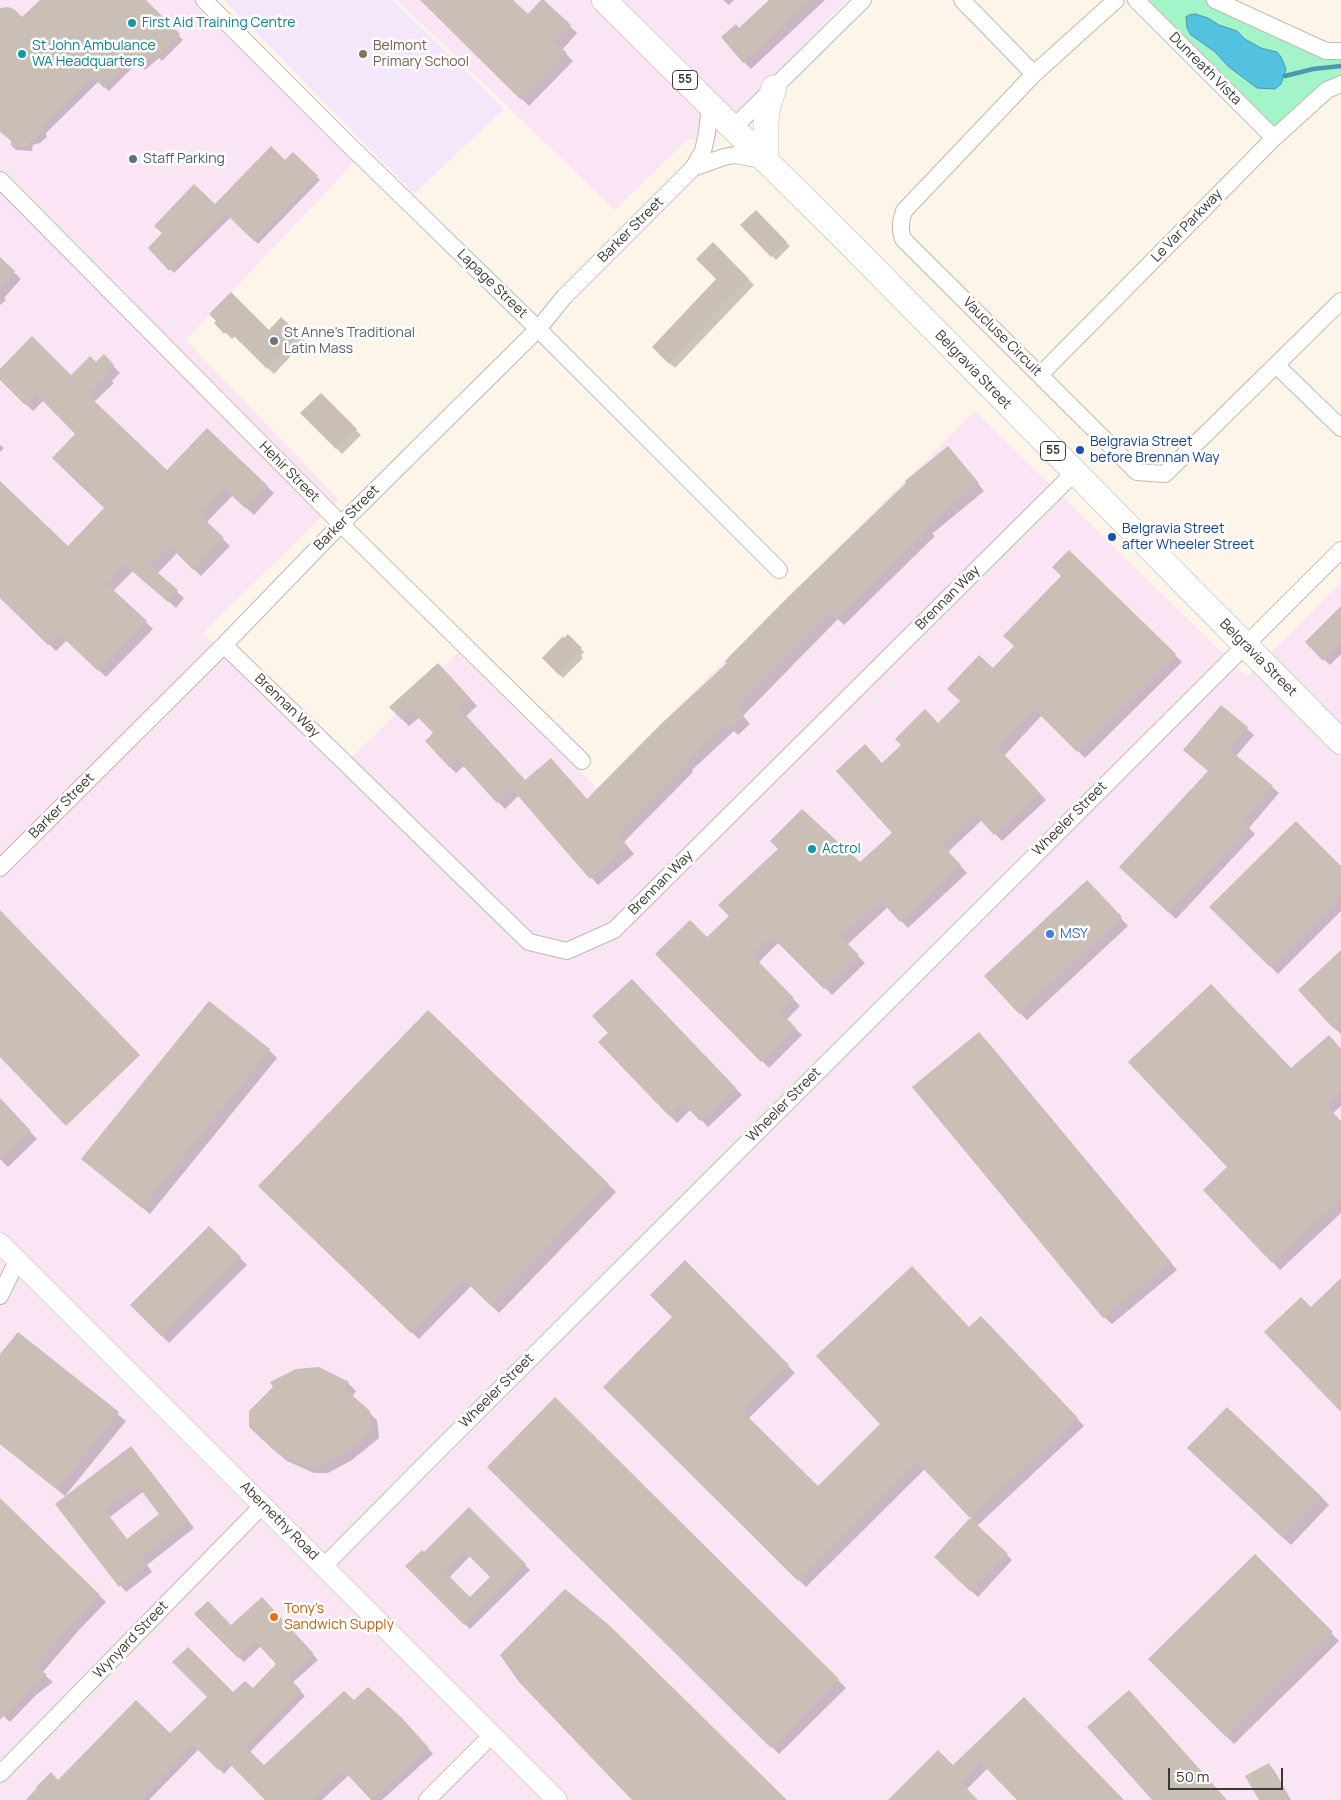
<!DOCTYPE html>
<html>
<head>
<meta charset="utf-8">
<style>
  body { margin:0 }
  #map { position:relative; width:1341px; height:1800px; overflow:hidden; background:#fdf5ea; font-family:Manrope,sans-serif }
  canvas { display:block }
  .scale { position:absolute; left:1168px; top:1768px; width:115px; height:22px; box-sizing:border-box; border:2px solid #3c3934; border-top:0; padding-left:6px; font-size:15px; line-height:18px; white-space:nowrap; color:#3c3934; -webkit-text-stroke:4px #fff; paint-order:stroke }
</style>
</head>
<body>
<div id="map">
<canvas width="1341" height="1800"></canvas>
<div class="scale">50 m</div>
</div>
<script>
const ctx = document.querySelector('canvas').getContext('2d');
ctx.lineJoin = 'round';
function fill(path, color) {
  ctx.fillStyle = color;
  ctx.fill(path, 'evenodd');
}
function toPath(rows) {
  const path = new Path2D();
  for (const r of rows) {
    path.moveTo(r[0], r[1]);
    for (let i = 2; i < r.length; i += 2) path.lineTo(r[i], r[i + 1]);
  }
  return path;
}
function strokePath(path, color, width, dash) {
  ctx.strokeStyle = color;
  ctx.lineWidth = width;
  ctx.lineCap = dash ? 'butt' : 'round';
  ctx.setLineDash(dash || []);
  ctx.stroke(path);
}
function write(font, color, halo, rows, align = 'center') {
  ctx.font = font + ' Manrope,sans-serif';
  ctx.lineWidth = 5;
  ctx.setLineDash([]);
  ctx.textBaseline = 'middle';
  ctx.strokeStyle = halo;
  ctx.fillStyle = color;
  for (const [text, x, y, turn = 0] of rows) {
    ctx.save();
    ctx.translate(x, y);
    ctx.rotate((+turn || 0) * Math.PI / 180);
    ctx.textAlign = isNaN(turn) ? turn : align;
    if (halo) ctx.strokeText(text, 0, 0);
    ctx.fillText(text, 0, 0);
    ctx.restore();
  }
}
fill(toPath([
  [0,0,208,0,362,154,186,340,339,500,203,633,339,770,458,653,597,788,975,411,1247,677,1341,582,1341,1800,0,1800],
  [397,0,847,0,710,142,688,139,615,210]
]), '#fae5f4');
fill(toPath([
  [224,0,393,0,504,109,414,194]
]), '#f4e7fb');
fill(toPath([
  [1136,0,1215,0,1341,51,1341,84,1274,138]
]), '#a3f4c9');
const water = toPath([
  [1195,14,1208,18,1219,25,1237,31,1245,39,1261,48,1277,52,1281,57,1286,69,1281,84,1275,89,1257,88,1229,67,1214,51,1191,35,1187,28,1186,17,1189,15,1195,14]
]);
fill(water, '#53c1e0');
strokePath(water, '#4c98ac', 1);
fill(toPath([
  [41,0,144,0,183,40,162,61,159,58,145,70,137,63,109,91,99,81,46,133,47,137,40,143,33,145,32,151,16,150,12,146,12,142,0,131,0,12,22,19],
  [421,0,511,0,528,16,542,0,577,33,562,50,573,61,529,106],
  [723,0,734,0,729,5],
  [771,0,825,0,751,69,744,62,739,29],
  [293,154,320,180,258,244,231,217,174,273,150,248,285,161],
  [756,211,790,246,776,260,742,225],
  [713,244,754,285,675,368,653,347,717,279],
  [0,259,21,279,4,298,6,300,0,305],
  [281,319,305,341,274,374,235,336,232,339,215,323,217,321,269,332],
  [104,356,120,373,112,381,114,383,94,402,167,472,207,430,274,493,254,515,233,495,206,523,230,546,201,576,177,553,157,574,184,598,176,608,133,571,113,591,153,629,106,677,67,640,56,651,0,597,0,483,68,548,106,508,77,434,44,400,33,411,0,379,0,371,71,376,96,364],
  [321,395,361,435,342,454,302,413],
  [0,445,4,448,0,452],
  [955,455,984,491,932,534,935,536,844,625,838,619,743,716,750,724,738,735,734,731,692,770,693,772,624,842,634,854,598,885,519,795,505,809,464,766,456,773,449,766,435,733,420,717,409,726,402,719,445,671,477,706,466,716,526,781,587,800],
  [1069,552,1182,662,1085,758,1042,715,1004,756,1046,800,1002,841,982,820,948,852,967,873,908,928,888,907,847,945,865,963,832,995,779,942,758,963,800,1006,786,1020,802,1035,769,1068,657,954,707,939,861,864,894,833,882,764,938,724,1016,647,1063,576],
  [1341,608,1341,654,1330,665,1306,642],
  [568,636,584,652,581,656,583,658,563,678,543,658],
  [1221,706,1254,735,1236,756,1279,793,1249,828,1255,834,1176,919,1127,873,1209,772],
  [1341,868,1341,911,1278,974,1211,907],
  [1087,882,1128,926,1027,1020,1020,1013],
  [1341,952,1341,1034,1333,1027],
  [632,981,742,1095,708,1127,691,1109,677,1123,600,1043,610,1033],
  [428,1012,616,1192,499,1313,471,1286,419,1339,259,1186],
  [987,1041,1177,1270,1112,1324,1104,1317],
  [269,1050,277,1058,150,1214,83,1159],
  [1341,1050,1341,1106,1332,1114,1341,1123,1341,1213,1280,1270,1205,1190,1229,1167,1291,1070],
  [0,1099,37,1139,8,1167,0,1159],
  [209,1227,247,1265,169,1343,131,1305],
  [685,1262,795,1373,748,1419,818,1488,882,1424,969,1328,988,1325,1084,1426,977,1526,1012,1560,978,1597,935,1557,972,1518,925,1469,806,1587,604,1387,674,1317],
  [18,1333,126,1421,65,1496,0,1444,0,1356],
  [318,1369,348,1383,356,1391,352,1397,377,1420,379,1438,352,1460,328,1473,314,1473,287,1461,258,1435,274,1387],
  [555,1399,846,1688,779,1754,489,1467],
  [131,1448,194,1528,147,1565,152,1572,126,1592,57,1505],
  [144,1491,161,1514,127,1540,110,1517],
  [1196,1456,1321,1497,1329,1505,1291,1545],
  [0,1500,106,1602,79,1630,42,1673,53,1682,36,1695,10,1722,0,1713],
  [469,1509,530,1570,470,1629,407,1566,424,1554],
  [470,1556,492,1577,470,1599,449,1578],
  [1255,1556,1339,1641,1234,1744,1150,1659],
  [267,1604,318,1660,292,1683,305,1696,250,1752,264,1767,354,1702,407,1725,433,1754,382,1800,372,1800,349,1775,322,1800,267,1800,232,1765,224,1774,199,1749,149,1800,28,1800,58,1781,170,1735,233,1694,253,1690,278,1664,261,1646,244,1662,196,1614,231,1626],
  [1024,1699,1123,1800,1019,1800,988,1768,966,1790,976,1800,890,1800,953,1767],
  [1268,1764,1274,1770,1291,1800,1260,1800]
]), '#0003');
strokePath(toPath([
  [1285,76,1313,69,1341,66]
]), '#4c98ac', 4.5);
fill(toPath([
  [40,0,146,0,180,34,157,57,154,54,140,67,132,60,104,88,93,77,42,128,43,132,35,139,29,141,28,147,11,146,11,140,0,132,0,8,8,7,14,9,22,17],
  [420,0,513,0,528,14,541,0,544,0,571,25,555,42,567,53,521,100],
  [769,0,811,0,743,63,721,37,736,24,739,28],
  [271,146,285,160,293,152,318,176,254,241,226,214,169,271,148,248,162,233,154,226,194,184,215,204],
  [756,210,787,242,771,257,740,225],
  [713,242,749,279,721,306,669,364,652,347,716,279,696,259],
  [0,257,15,271,0,288],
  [231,292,269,330,281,317,299,334,267,369,228,330,224,334,214,323,216,321,209,314],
  [32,336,71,375,90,356,96,362,104,354,114,365,106,373,108,375,88,395,167,470,207,428,268,486,246,509,225,489,200,515,224,538,193,570,170,546,150,566,178,590,168,602,125,565,107,584,147,621,98,671,59,634,48,645,0,598,0,481,68,546,104,508,52,458,75,434,36,394,25,405,0,380,0,369],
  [321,393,357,429,336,449,300,413],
  [948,446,979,483,927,526,929,529,836,619,831,613,748,696,737,708,744,716,730,729,726,725,686,763,688,764,618,834,628,847,590,879,512,789,497,803,457,759,449,767,425,741,433,733,412,711,402,720,389,707,438,663,471,699,460,709,525,780,551,758,587,799,662,723,727,663,725,661,786,599,906,483,905,481],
  [1069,550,1176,654,1077,752,1034,709,998,748,1040,793,994,835,975,814,942,845,961,865,900,922,881,901,841,937,859,955,824,989,771,936,752,955,794,998,780,1012,796,1028,761,1062,655,954,690,920,707,937,729,916,718,905,778,849,770,841,802,809,860,862,892,833,836,771,865,744,882,763,901,745,895,739,925,709,938,723,960,701,947,689,979,655,993,668,1014,646,1003,636,1061,576,1052,567],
  [1341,606,1341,643,1323,661,1305,642],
  [568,634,582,648,578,652,580,653,559,675,542,658,563,636,564,638],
  [1221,705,1248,727,1230,750,1273,786,1243,821,1250,826,1169,913,1119,867,1208,771,1183,750],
  [1296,821,1341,866,1341,896,1270,967,1209,907],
  [1087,880,1122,917,1019,1014,984,976],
  [0,910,140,1055,66,1126,0,1057],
  [1341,950,1341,1020,1333,1028,1298,990],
  [632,979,736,1088,700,1121,683,1103,669,1116,598,1042,608,1033,592,1016],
  [1211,984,1291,1068,1329,1035,1341,1049,1341,1092,1326,1105,1341,1121,1341,1199,1272,1263,1203,1190,1227,1167,1128,1062],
  [209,1001,270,1049,142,1208,81,1159],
  [428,1010,609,1184,491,1306,463,1279,411,1333,258,1186],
  [979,1032,1171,1262,1103,1318,912,1087],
  [0,1098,31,1131,0,1160],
  [209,1226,241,1257,161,1336,130,1305],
  [685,1260,789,1365,742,1411,818,1486,880,1424,816,1356,912,1266,969,1327,981,1316,1078,1418,970,1518,917,1462,798,1581,603,1387,672,1317,650,1295],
  [1341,1278,1341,1412,1264,1332,1301,1297,1311,1307],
  [18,1332,119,1412,57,1489,0,1444,0,1354],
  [319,1367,349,1382,345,1389,370,1411,372,1430,344,1453,320,1466,306,1466,278,1454,249,1427,249,1411,273,1387,270,1382,296,1369],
  [555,1397,839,1679,771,1748,487,1467],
  [1227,1407,1322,1497,1283,1538,1187,1448],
  [131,1446,189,1521,141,1558,147,1565,119,1587,55,1504],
  [137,1485,159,1514,127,1539,105,1511],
  [0,1498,100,1595,72,1624,36,1666,47,1675,29,1689,0,1720],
  [469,1507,526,1564,464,1625,405,1566,422,1550,424,1552],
  [465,1552,490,1577,470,1597,445,1572],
  [970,1518,1008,1554,971,1592,934,1557],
  [1255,1554,1333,1632,1226,1737,1148,1659],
  [565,1589,609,1625,787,1800,632,1800,519,1682,500,1655],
  [262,1597,314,1654,288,1677,301,1690,246,1747,264,1765,344,1691,354,1700,368,1687,402,1718,429,1748,371,1800,344,1771,311,1800,265,1800,227,1761,218,1770,193,1745,140,1800,26,1800,37,1788,36,1787,51,1772,58,1780,136,1700,170,1733,207,1697,172,1662,188,1647,233,1692,245,1681,253,1688,276,1664,255,1641,238,1658,194,1614,208,1601,231,1625],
  [1129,1690,1227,1800,1152,1800,1087,1727],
  [1024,1697,1124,1800,1017,1800,980,1762,960,1782,978,1800,888,1800,938,1750,953,1765],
  [1269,1763,1289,1800,1259,1800,1245,1776]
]), '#cabfb6');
const minor = toPath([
  [204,0,345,141,538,329,779,570],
  [962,0,1034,74],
  [1116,0,1034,74,904,211,901,222,901,231,903,239,1137,472,1165,474,1341,301],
  [1136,0,1274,138],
  [1215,0,1326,51,1341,51],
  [733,128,863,0],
  [693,168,724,157,735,155,763,160],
  [0,180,341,524,582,761],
  [1276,365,1341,428],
  [1040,375,1274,138,1327,90,1341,84],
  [224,645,529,942,567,951,614,930,1074,473],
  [0,868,224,645,341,524,538,329,564,297,693,168,703,151,707,133,710,105],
  [0,1296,17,1261],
  [324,1566,441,1448,1341,550],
  [0,1774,263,1505],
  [427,1800,492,1735]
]);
const tertiary = toPath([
  [0,1243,557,1800]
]);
const primary = toPath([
  [604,0,852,246,1341,742],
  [766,161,766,121,768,105,774,88]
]);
strokePath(minor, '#c0b9ae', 18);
strokePath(tertiary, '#c0b9ae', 21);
strokePath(primary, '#c0b9ae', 26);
strokePath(minor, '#fff', 16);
strokePath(tertiary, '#fff', 20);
strokePath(primary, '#fff', 25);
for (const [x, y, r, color] of [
  [132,23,5,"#0f9aa8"],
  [22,54,5,"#0f9aa8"],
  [363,54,5,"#8d6e63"],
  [133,159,5,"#5c6f8a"],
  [274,341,5,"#6b7280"],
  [1080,450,5,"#1a4fb4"],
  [1112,537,5,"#1a4fb4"],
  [812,849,5,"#0f9aa8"],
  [1050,934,5,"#3f7fe0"],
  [274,1617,5,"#e8710a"]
]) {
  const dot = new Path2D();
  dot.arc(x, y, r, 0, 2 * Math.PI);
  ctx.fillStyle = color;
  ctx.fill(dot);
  strokePath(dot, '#fff', 2);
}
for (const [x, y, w] of [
  [685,80,25],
  [1053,451,25]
]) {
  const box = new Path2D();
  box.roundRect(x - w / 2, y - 9.5, w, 19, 4);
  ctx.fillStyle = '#fff';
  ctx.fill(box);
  strokePath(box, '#3c3934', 1);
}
write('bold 12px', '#3c3934', null, [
  ["55",685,80],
  ["55",1053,451]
]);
write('14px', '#0d838f', '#fff', [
  ["First Aid Training Centre",142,23],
  ["St John Ambulance",32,46],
  ["WA Headquarters",32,62],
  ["Actrol",822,849]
], 'left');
write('14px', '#785e54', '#fff', [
  ["Belmont",373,46],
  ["Primary School",373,62]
], 'left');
write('14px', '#3c3934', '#fff', [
  ["Dunreath Vista",1205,69,45],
  ["Le Var Parkway",1187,226,-46],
  ["Barker Street",631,230,-45],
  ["Lapage Street",492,284,44],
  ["Vaucluse Circuit",1002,337,45],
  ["Belgravia Street",973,370,46],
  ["Hehir Street",289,472,45],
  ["Barker Street",347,518,-45],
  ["Brennan Way",948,598,-45],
  ["Belgravia Street",1258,658,45],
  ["Brennan Way",287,706,44],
  ["Barker Street",62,806,-45],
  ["Wheeler Street",1070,819,-45],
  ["Brennan Way",661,883,-45],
  ["Wheeler Street",784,1105,-45],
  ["Wheeler Street",497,1391,-45],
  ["Abernethy Road",279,1521,45],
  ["Wynyard Street",131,1640,-46]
]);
write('14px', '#4e5e75', '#fff', [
  ["Staff Parking",143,159]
], 'left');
write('14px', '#5b616d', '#fff', [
  ["St Anne's Traditional",284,333],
  ["Latin Mass",284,349]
], 'left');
write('14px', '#164399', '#fff', [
  ["Belgravia Street",1090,442],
  ["before Brennan Way",1090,458],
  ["Belgravia Street",1122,529],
  ["after Wheeler Street",1122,545]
], 'left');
write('14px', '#366cbe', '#fff', [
  ["MSY",1060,934]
], 'left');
write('14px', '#c56008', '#fff', [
  ["Tony's",284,1609],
  ["Sandwich Supply",284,1625]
], 'left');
</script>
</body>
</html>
